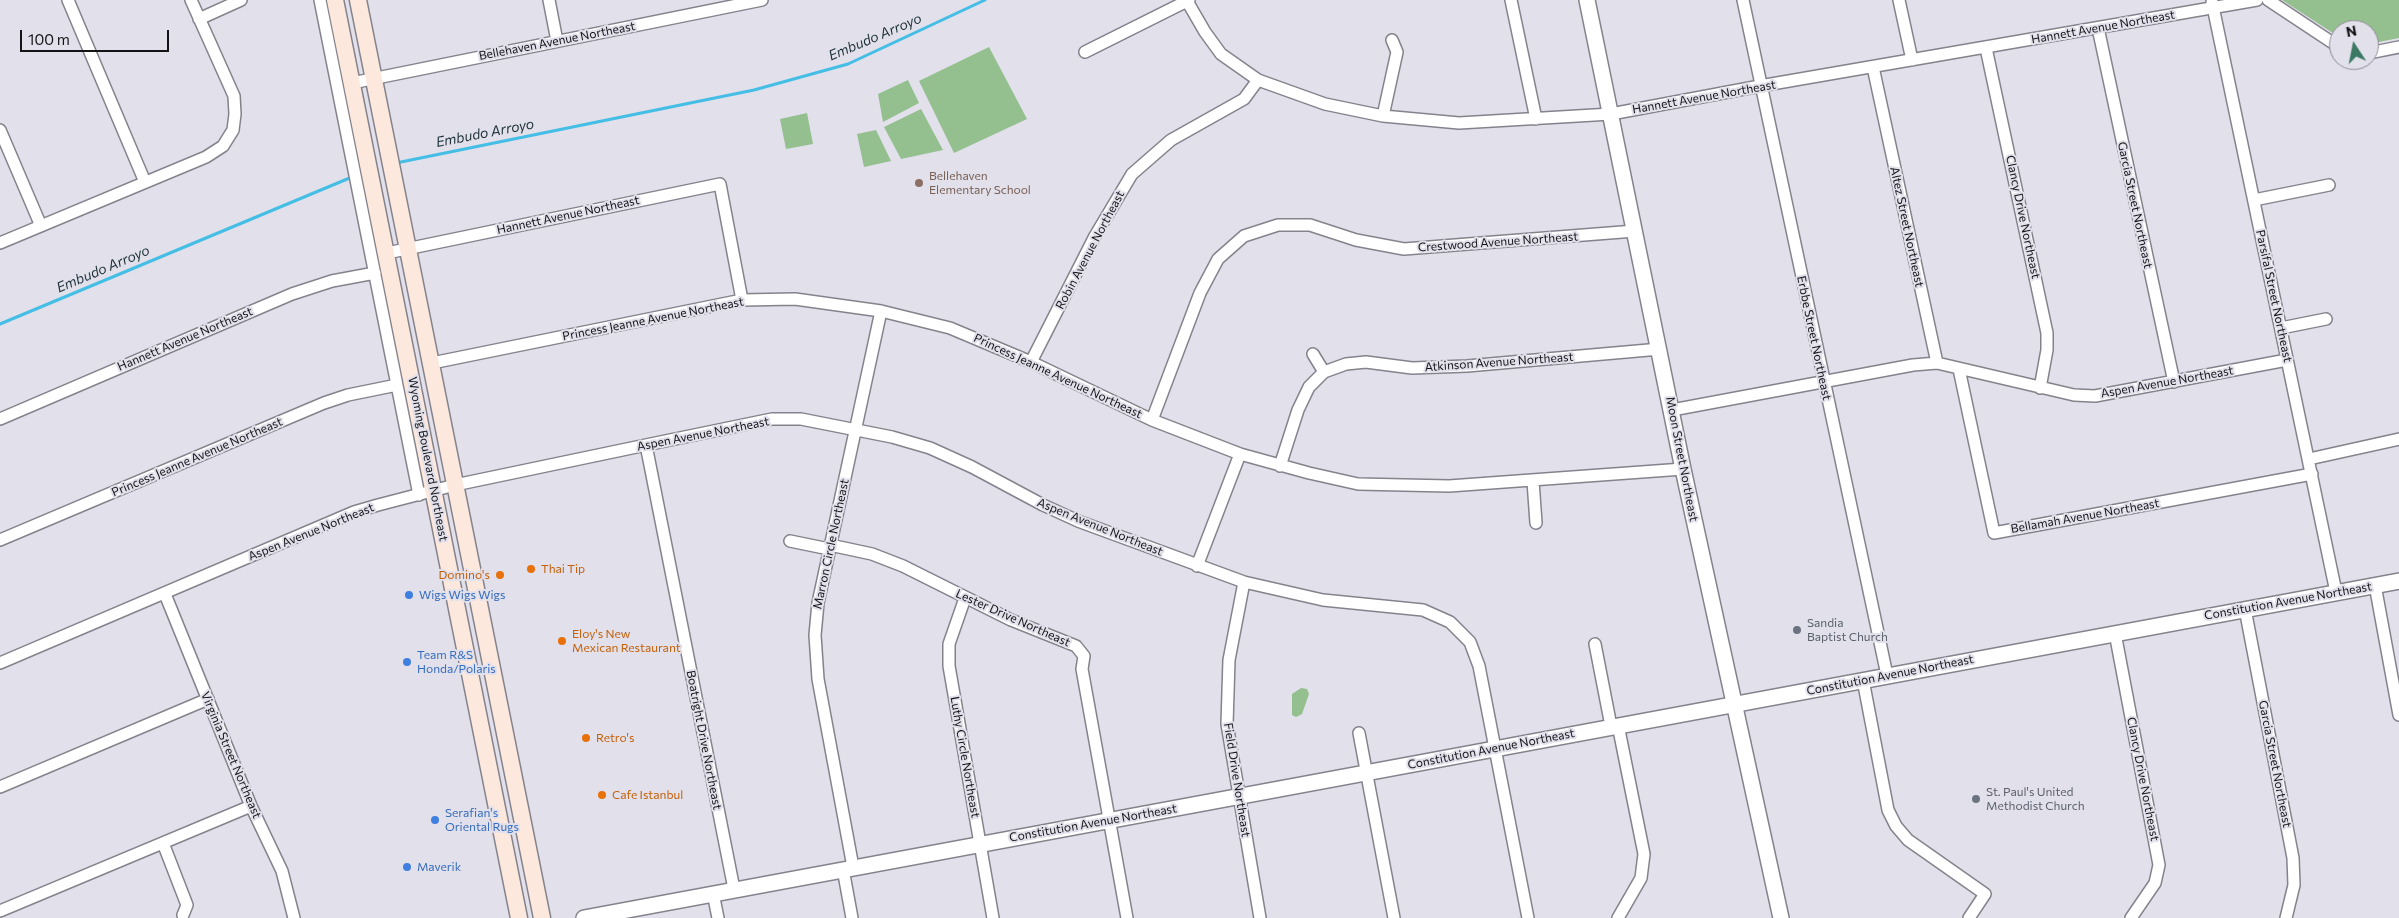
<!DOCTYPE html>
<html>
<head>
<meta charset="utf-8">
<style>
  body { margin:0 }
  #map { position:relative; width:2399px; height:918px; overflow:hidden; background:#e1e0eb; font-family:Commissioner,sans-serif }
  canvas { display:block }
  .north { position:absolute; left:2329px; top:20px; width:50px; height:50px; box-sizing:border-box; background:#e1e0eb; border:1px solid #8f8e96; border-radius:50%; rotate:349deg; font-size:14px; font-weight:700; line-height:20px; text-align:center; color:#141417 }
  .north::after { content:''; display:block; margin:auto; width:18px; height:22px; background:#3c7964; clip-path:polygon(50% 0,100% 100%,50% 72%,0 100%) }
  .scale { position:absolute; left:20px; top:30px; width:149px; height:22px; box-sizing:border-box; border:2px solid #141417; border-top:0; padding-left:6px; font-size:15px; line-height:18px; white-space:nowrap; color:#141417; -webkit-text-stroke:4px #e1e0eb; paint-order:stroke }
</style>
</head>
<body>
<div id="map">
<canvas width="2399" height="918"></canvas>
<div class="north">N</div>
<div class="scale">100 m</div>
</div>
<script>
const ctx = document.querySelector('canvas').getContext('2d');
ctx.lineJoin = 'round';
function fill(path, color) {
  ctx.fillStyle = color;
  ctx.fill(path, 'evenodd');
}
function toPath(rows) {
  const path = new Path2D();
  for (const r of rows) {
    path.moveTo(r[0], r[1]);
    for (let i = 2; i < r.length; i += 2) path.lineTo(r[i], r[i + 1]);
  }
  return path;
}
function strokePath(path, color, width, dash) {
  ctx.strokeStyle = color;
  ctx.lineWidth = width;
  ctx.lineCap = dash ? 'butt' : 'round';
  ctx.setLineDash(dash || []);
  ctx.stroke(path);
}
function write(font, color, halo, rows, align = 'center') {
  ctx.font = font + ' Commissioner,sans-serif';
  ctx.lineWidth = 4;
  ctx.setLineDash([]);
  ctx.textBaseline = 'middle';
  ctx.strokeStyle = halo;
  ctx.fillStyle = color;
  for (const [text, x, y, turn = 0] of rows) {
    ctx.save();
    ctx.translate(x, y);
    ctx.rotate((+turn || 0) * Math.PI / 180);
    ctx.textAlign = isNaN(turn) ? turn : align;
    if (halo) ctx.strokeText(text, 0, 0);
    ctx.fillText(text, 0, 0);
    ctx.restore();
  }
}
fill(toPath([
  [2282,0,2399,0,2399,38,2369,44,2369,30,2339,30,2339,37],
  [989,47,1027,119,954,153,919,81],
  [908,80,919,103,883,122,878,94],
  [921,109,943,150,901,159,884,127],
  [807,113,813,144,786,149,780,119],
  [876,130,891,161,864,167,857,134],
  [1301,688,1307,689,1309,694,1302,714,1296,717,1292,715,1292,694]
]), '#94bf8f');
strokePath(toPath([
  [396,163,754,90,848,64,985,0],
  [0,324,352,177]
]), '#44bee5', 3);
const minor = toPath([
  [68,0,145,182],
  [320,0,419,495],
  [549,0,557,41],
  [1511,0,1536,119],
  [1743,0,1887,675],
  [1899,0,1912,60],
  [2268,0,2339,47],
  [1187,1,1205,32,1221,54,1258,80,1325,104,1383,116,1459,123,1611,114,1760,86,2257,0],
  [2212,2,2336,592],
  [199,19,241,0],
  [2098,28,2174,382],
  [1986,48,2047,333,2047,350,2040,388],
  [1085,52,1189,0],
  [2369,53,2399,47],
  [1873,67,1937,363],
  [352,83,762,0],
  [1383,116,1397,52,1392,40],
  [0,130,41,226],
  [2254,200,2329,185],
  [0,243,206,157,223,146,233,130,235,114,234,96,191,0],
  [387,253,720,184,742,300],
  [2281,328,2326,319],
  [1313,354,1324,372],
  [1031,362,1095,236,1132,174,1171,140,1244,99,1258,80],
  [432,363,742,300,795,299,881,311,950,328,1031,362,1152,420,1240,454,1309,473,1358,484,1449,486,1683,469],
  [1959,369,1994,533,2312,474],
  [1672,410,1913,365,1937,363,2074,395,2095,396,2287,360],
  [0,419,292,294,332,281,375,273],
  [1152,420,1200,293,1218,259,1244,236,1278,225,1310,225,1356,240,1404,249,1635,231],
  [646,445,734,889],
  [2309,459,2399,439],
  [1280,466,1298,410,1309,387,1324,372,1346,364,1366,362,1412,368,1467,366,1660,349],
  [1533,481,1536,523],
  [0,540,324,403,348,395,397,385],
  [790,541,829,549],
  [830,545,872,554,903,566,1011,620,1076,646,1084,656,1082,669,1127,918],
  [1197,566,1240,454],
  [1244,582,1229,660,1227,724,1260,918],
  [2375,585,2399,715],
  [165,594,251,806,282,871,294,918],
  [965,598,949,644,949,666,993,918],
  [2245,609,2293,858,2294,885,2286,918],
  [2115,633,2159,865,2155,883,2131,918],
  [1595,644,1611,726],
  [0,663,354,512,378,505,455,485,646,445,772,419,801,419,892,437,930,448,972,467,1043,505,1078,521,1244,582,1323,600,1423,610,1450,622,1470,642,1479,666,1528,918],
  [1863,680,1888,810,1896,826,1908,840,1985,894,1969,918],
  [1359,733,1394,918],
  [0,787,208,699],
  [163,843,187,905,183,915],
  [853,867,818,679,815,635,818,603,881,311],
  [843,869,852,918],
  [713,893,718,918],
  [0,911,251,806],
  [1618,918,1641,878,1644,854,1618,725]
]);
const tertiary = toPath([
  [1587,0,1683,469,1781,918],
  [584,918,2399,581]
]);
const secondary = toPath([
  [335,0,519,918],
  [358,0,542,918]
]);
strokePath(minor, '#84838c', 14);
strokePath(tertiary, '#84838c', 18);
strokePath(secondary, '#84838c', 19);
strokePath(minor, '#fff', 11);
strokePath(tertiary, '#fff', 15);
strokePath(secondary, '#fde8de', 16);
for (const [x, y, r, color] of [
  [919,183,5,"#8d6e63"],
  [531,569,5,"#e8710a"],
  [500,575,5,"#e8710a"],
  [409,595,5,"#3f7fe0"],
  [1797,630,5,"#6b7280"],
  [562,641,5,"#e8710a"],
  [407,662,5,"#3f7fe0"],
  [586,738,5,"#e8710a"],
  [602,795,5,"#e8710a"],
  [1976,799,5,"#6b7280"],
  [435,820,5,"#3f7fe0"],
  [407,867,5,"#3f7fe0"]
]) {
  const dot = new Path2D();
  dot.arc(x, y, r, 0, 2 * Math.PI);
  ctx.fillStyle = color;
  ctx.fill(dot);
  strokePath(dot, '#e1e0eb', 2);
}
write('12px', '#141417', '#e1e0eb', [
  ["Hannett Avenue Northeast",2103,27,-10],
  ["Bellehaven Avenue Northeast",557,41,-11],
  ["Hannett Avenue Northeast",1704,97,-10],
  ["Garcia Street Northeast",2135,205,78],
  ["Hannett Avenue Northeast",568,215,-12],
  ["Clancy Drive Northeast",2023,217,78],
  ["Altez Street Northeast",1907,227,78],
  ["Crestwood Avenue Northeast",1498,242,-4],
  ["Robin Avenue Northeast",1090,250,-62],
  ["Parsifal Street Northeast",2274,296,78],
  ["Princess Jeanne Avenue Northeast",653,319,-11],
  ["Erbbe Street Northeast",1814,338,78],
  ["Hannett Avenue Northeast",185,339,-23],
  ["Atkinson Avenue Northeast",1499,362,-4],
  ["Princess Jeanne Avenue Northeast",1058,376,25],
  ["Aspen Avenue Northeast",2167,382,-10],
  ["Aspen Avenue Northeast",703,434,-11],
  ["Princess Jeanne Avenue Northeast",197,457,-23],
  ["Wyoming Boulevard Northeast",428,459,79],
  ["Moon Street Northeast",1682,459,79],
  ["Bellamah Avenue Northeast",2085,516,-10],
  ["Aspen Avenue Northeast",1100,527,22],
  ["Aspen Avenue Northeast",311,532,-22],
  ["Marron Circle Northeast",831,544,-78],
  ["Constitution Avenue Northeast",2288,601,-10],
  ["Lester Drive Northeast",1013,618,24],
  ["Constitution Avenue Northeast",1890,675,-11],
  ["Boatright Drive Northeast",704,740,79],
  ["Constitution Avenue Northeast",1491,749,-11],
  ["Virginia Street Northeast",231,755,67],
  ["Luthy Circle Northeast",965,757,80],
  ["Garcia Street Northeast",2275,764,79],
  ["Clancy Drive Northeast",2143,779,79],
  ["Field Drive Northeast",1237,780,81],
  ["Constitution Avenue Northeast",1093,823,-10]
]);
write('12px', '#785e54', '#e1e0eb', [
  ["Bellehaven",929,176],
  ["Elementary School",929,190]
], 'left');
write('12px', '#c56008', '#e1e0eb', [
  ["Thai Tip",541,569],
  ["Domino's",490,575,"right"],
  ["Eloy's New",572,634],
  ["Mexican Restaurant",572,648],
  ["Retro's",596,738],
  ["Cafe Istanbul",612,795]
], 'left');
write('12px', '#366cbe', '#e1e0eb', [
  ["Wigs Wigs Wigs",419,595],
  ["Team R&S",417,655],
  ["Honda/Polaris",417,669],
  ["Serafian's",445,813],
  ["Oriental Rugs",445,827],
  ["Maverik",417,867]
], 'left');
write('12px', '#5b616d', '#e1e0eb', [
  ["Sandia",1807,623],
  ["Baptist Church",1807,637],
  ["St. Paul's United",1986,792],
  ["Methodist Church",1986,806]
], 'left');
write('italic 14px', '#1d3139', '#e1e0eb', [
  ["Embudo Arroyo",875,37,-23],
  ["Embudo Arroyo",485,133,-11],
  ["Embudo Arroyo",103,269,-23]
]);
</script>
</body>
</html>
